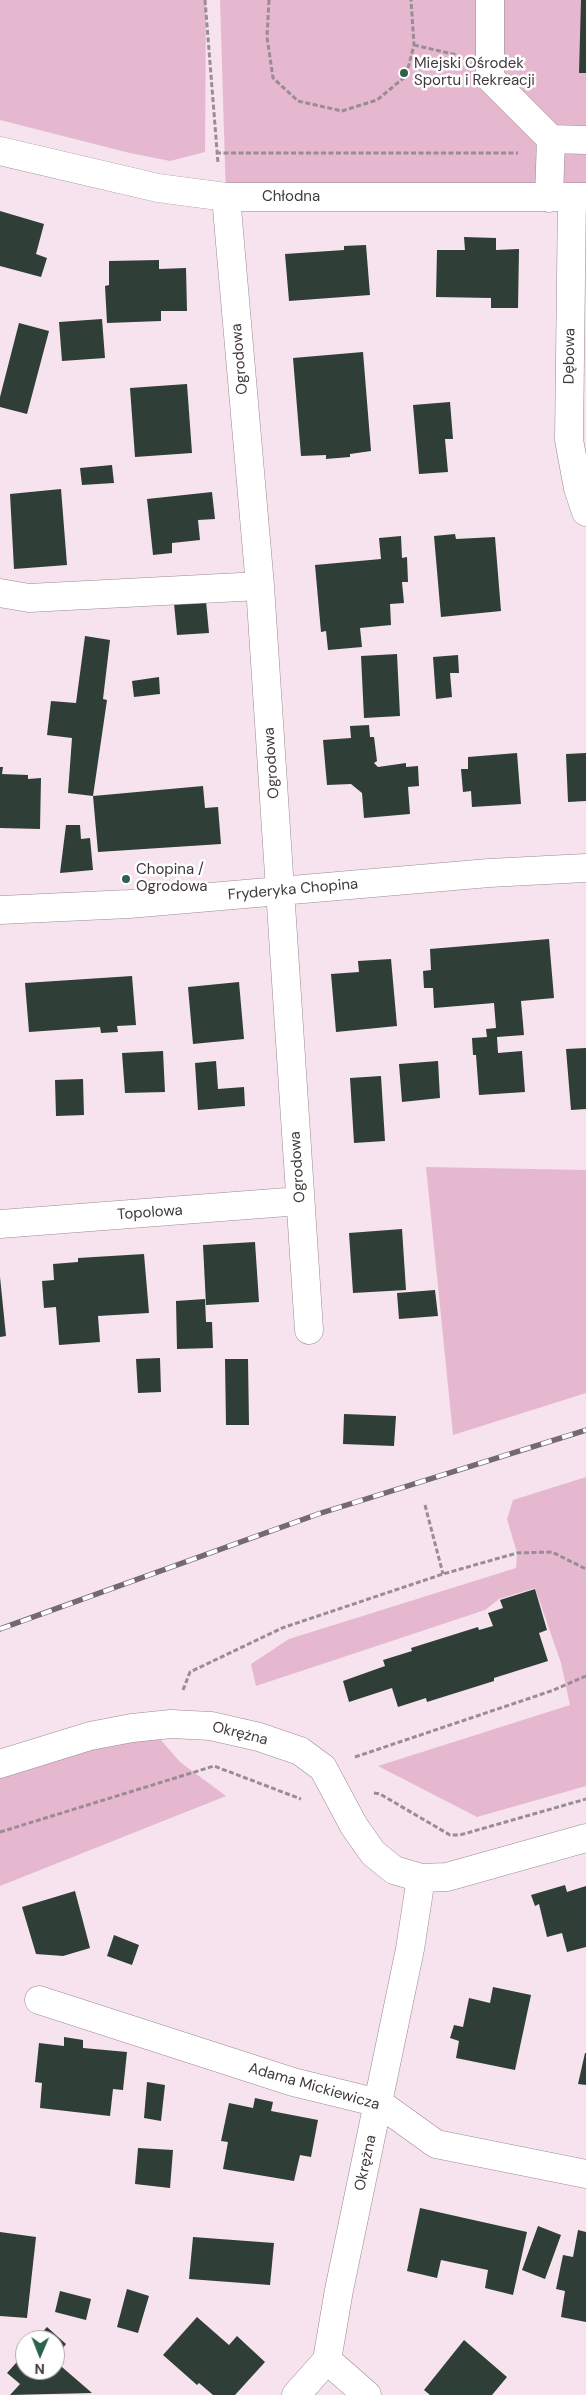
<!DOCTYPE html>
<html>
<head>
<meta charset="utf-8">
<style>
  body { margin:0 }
  #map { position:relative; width:586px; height:2395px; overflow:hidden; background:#f6e3ed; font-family:"DM Sans",sans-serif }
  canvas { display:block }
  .north { position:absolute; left:15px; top:2330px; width:50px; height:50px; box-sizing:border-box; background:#fff; border:1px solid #b2afb1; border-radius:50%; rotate:181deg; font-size:14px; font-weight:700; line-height:20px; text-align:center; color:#3f383c }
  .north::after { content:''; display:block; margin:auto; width:18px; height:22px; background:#2c6249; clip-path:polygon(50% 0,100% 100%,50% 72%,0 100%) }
</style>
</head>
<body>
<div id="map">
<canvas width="586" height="2395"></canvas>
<div class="north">N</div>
</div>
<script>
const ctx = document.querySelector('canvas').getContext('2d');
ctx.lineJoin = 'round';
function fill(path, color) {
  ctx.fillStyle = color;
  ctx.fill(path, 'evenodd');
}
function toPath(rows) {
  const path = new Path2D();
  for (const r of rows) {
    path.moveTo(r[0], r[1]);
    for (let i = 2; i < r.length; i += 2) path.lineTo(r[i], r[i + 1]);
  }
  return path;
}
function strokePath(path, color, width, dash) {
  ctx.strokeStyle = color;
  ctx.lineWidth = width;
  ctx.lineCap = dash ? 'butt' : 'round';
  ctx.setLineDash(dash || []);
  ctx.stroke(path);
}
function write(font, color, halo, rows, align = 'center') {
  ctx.font = font + ' "DM Sans",sans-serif';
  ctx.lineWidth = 5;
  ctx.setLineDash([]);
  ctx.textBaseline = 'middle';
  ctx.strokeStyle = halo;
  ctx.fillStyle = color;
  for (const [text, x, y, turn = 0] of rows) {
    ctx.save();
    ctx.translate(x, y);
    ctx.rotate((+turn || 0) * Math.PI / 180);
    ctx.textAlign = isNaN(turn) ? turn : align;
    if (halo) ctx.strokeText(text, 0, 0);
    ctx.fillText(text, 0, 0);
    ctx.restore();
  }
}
fill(toPath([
  [0,0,206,0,205,152,170,161,130,153,0,120],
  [220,0,586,0,586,196,226,197],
  [426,1167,586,1170,586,1393,453,1435],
  [586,1477,586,1786,477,1817,378,1766,570,1705,561,1663,535,1588,499,1599,485,1610,256,1686,251,1664,289,1639,516,1568,517,1553,507,1519,513,1500],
  [153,1731,180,1762,226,1796,0,1886,0,1775]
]), '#e5b8d0');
fill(toPath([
  [581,0,586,0,586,73,579,73],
  [0,211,44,224,36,254,47,258,41,277,0,266],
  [464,237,496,238,496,250,519,249,518,308,491,308,491,298,436,297,437,250,465,250],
  [366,245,370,295,289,301,285,254,344,250,344,246],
  [159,260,159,269,186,268,187,311,161,311,161,321,107,323,105,286,109,285,109,261],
  [102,319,105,358,62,361,59,322],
  [19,323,49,331,27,414,0,407,0,397],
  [363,352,371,451,350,454,350,457,326,459,326,455,301,456,293,358],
  [187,384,192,453,135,457,130,388],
  [450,402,453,439,445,439,448,472,419,474,413,405],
  [112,465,114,483,82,485,80,468],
  [61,489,67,565,14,569,10,494],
  [212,492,215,519,198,520,200,540,172,543,172,553,153,555,147,499],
  [455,534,456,539,495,537,501,611,441,617,434,536],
  [401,536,402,558,407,557,408,582,402,582,404,603,390,604,391,625,360,628,362,647,328,650,326,631,321,632,315,565,381,559,379,538],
  [206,601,209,633,177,635,174,603],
  [85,636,110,640,103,699,107,700,93,796,68,793,72,738,47,735,51,701,76,703],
  [397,654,400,716,364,718,361,656],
  [458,655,459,673,450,673,452,697,436,699,433,657],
  [159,677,160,694,134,697,132,681],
  [369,725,370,737,374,737,377,761,374,763,378,767,406,763,406,767,418,766,419,786,408,787,410,814,364,818,362,793,351,784,327,785,323,740,351,738,350,726],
  [517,753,521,804,472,807,471,791,463,792,461,769,468,769,468,757],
  [586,753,586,801,568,802,566,754],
  [0,767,3,767,2,774,28,775,28,779,41,778,40,829,0,828],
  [203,786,205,808,218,807,221,844,98,852,93,796],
  [66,825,80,825,81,839,90,838,93,870,60,873],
  [549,939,554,998,521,1001,524,1035,497,1037,498,1053,522,1051,525,1092,479,1095,476,1055,473,1055,472,1038,487,1037,486,1029,496,1028,494,1003,434,1008,433,988,424,988,423,971,431,970,430,949],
  [391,959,397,1026,336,1032,331,974,359,972,358,961],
  [132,976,136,1025,117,1026,118,1032,101,1033,100,1027,29,1032,25,983],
  [239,982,244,1039,193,1044,188,987],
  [586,1048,586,1109,571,1110,566,1049],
  [163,1051,165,1092,125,1093,122,1053],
  [216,1061,218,1089,244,1087,245,1106,198,1110,195,1063],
  [438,1061,440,1098,402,1102,399,1064],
  [381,1076,385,1141,354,1143,350,1078],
  [83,1079,84,1115,56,1116,55,1080],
  [402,1229,406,1290,353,1293,349,1233],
  [255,1242,259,1302,206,1305,203,1245],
  [144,1254,149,1313,98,1316,100,1342,59,1345,56,1307,44,1308,42,1281,54,1280,53,1264,78,1262,78,1258],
  [0,1277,6,1336,0,1337],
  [435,1290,438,1316,399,1319,397,1293],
  [205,1299,206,1322,212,1322,213,1348,177,1349,176,1301],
  [160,1358,161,1392,138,1393,136,1359],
  [225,1359,248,1359,249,1425,226,1425],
  [344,1414,396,1416,394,1446,343,1444],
  [535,1589,547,1630,539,1633,548,1661,494,1678,494,1681,427,1702,426,1698,398,1707,392,1688,349,1702,343,1681,385,1666,383,1660,412,1651,411,1648,478,1627,479,1630,493,1626,488,1613,503,1608,500,1600],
  [565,1885,567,1892,586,1886,586,1947,567,1952,562,1933,547,1937,539,1904,535,1906,531,1895],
  [75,1891,90,1948,63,1956,36,1954,22,1907],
  [114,1935,139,1945,132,1965,107,1956],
  [493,1987,531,1995,515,2070,456,2058,459,2041,450,2038,454,2025,463,2027,469,1998,490,2003],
  [64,2037,83,2040,83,2048,127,2052,123,2090,113,2089,110,2116,40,2108,42,2083,35,2082,39,2043,64,2046],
  [585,2053,586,2053,586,2085,578,2084],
  [147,2082,165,2085,161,2121,144,2118],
  [255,2098,273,2102,271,2111,318,2120,311,2157,300,2155,294,2181,223,2169,228,2142,221,2141,229,2103,253,2108],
  [138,2148,173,2150,170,2188,135,2184],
  [420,2208,527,2232,513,2295,485,2288,488,2270,441,2260,437,2278,407,2271],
  [538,2226,561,2235,545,2279,522,2270],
  [578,2230,586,2232,586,2322,561,2317,565,2291,556,2289,563,2255,573,2257],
  [0,2232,36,2237,27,2318,0,2316],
  [193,2237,274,2243,270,2285,189,2279],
  [127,2289,149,2296,138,2333,117,2327],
  [60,2291,91,2299,86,2320,55,2312],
  [197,2317,229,2345,237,2336,265,2362,235,2395,213,2395,199,2383,197,2385,163,2355],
  [47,2327,66,2344,55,2358,55,2340,35,2340],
  [464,2340,507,2377,492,2395,430,2395,424,2390],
  [25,2353,25,2370,55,2370,55,2361,92,2393,10,2395,20,2384,7,2373]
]), '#2f3e36');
const minor = toPath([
  [490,0,490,78,551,139,549,198],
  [551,139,586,140],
  [0,151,158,188,226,197,586,197],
  [226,197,260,586,309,1330],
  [572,197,569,440,578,488,586,512],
  [0,593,29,598,260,586],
  [0,910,129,904,489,873,586,868],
  [0,1224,300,1201],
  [0,1764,90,1736,132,1728,171,1724,211,1726,259,1737,300,1751,323,1768,354,1826,373,1853,394,1870,421,1878,447,1877,586,1838],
  [39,2000,293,2082,379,2103,436,2144,586,2174],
  [327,2360,339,2290,410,1949,421,1878],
  [327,2360,367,2395],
  [296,2395,327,2360]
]);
strokePath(minor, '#9b8a93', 29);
strokePath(toPath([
  [205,0,218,163],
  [269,0,267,37,273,78,298,101,342,111,377,100,406,76,414,45,411,0],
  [414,45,457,55],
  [216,153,518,153],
  [425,1505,443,1574],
  [183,1690,190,1672,282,1628,443,1574,517,1553,552,1552,586,1569],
  [355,1757,554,1690,586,1676],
  [374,1793,380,1794,450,1835,460,1835,586,1799],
  [0,1832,214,1766,301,1799]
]), '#998c93', 3, [5, 2.5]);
strokePath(minor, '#fff', 28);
const rail = toPath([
  [0,1629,318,1514,586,1430]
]);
strokePath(rail, '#73696e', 5.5);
strokePath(rail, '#fff', 4, [11]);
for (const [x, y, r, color] of [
  [404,73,5,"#2c6249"],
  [126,879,5,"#2c6249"]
]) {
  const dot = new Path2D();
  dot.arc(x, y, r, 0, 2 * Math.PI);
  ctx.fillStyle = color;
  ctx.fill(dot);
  strokePath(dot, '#fff', 2);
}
write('15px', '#3f383c', '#fff', [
  ["Miejski Ośrodek",414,64],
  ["Sportu i Rekreacji",414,81],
  ["Chopina /",136,870],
  ["Ogrodowa",136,887]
], 'left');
write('15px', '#3f383c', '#fff', [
  ["Chłodna",291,197],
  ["Dębowa",570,356,-89],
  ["Ogrodowa",240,359,-95],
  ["Ogrodowa",272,763,-94],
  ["Fryderyka Chopina",293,890,-5],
  ["Ogrodowa",298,1167,-94],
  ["Topolowa",150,1213,-4],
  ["Okrężna",240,1734,14],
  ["Adama Mickiewicza",314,2087,16],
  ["Okrężna",366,2163,-78]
]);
</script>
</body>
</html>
